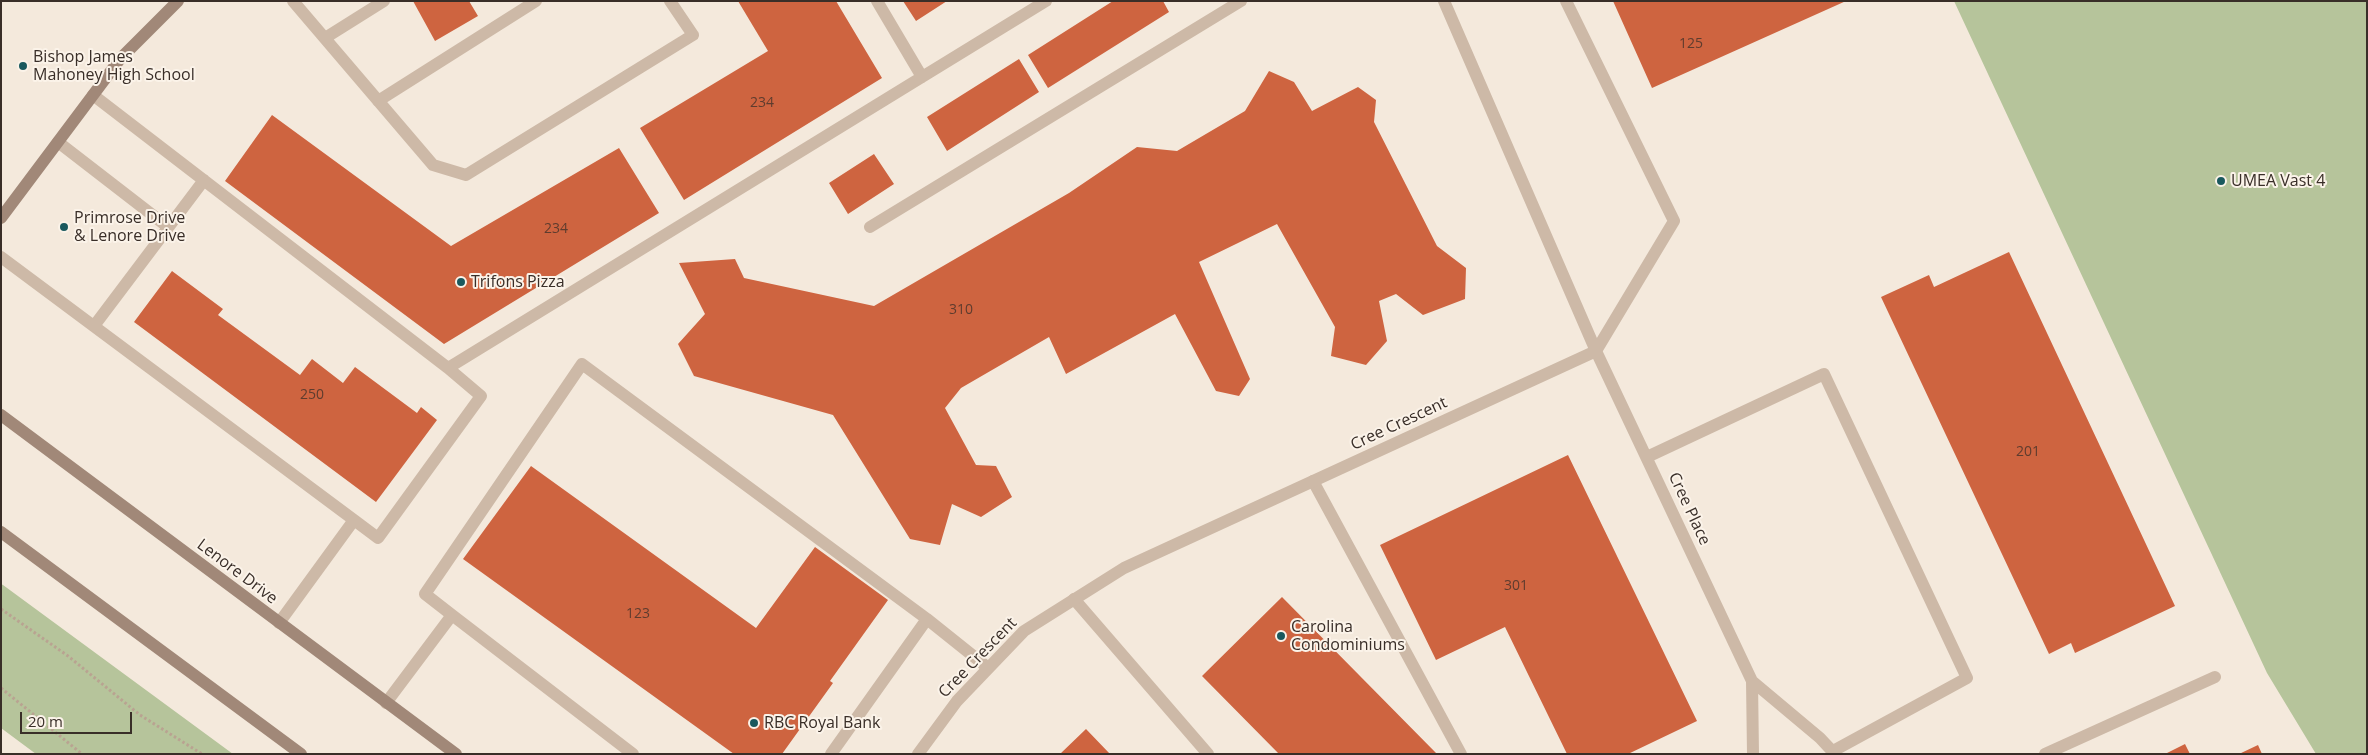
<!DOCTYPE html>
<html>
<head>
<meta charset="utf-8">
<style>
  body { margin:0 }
  #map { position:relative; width:2368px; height:755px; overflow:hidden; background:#f4e9dc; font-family:"Open Sans",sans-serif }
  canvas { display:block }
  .frame { position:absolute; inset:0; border:2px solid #392e28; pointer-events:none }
  .scale { position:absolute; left:20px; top:712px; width:112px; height:22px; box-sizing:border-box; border:2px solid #392e28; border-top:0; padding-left:6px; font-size:15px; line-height:18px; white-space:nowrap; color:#392e28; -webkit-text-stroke:4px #fbf3e9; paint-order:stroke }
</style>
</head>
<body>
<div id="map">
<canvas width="2368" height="755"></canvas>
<div class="frame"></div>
<div class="scale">20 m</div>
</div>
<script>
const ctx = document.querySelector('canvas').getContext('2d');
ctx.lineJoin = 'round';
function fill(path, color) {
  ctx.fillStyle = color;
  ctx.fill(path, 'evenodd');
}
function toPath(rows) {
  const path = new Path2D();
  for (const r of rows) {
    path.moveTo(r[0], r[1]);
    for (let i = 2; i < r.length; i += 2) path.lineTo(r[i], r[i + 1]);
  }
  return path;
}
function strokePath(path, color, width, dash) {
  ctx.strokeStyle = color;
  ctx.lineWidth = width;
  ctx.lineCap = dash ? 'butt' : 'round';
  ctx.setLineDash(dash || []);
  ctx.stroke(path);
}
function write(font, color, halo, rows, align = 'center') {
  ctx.font = font + ' "Open Sans",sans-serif';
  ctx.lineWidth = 4;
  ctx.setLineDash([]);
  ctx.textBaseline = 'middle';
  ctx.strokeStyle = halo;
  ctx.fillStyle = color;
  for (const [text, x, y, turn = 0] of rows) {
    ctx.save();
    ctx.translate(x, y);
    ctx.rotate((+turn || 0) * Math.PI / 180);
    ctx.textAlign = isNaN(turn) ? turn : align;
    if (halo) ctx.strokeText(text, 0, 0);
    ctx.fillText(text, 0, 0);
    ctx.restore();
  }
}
fill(toPath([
  [1954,1,2367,1,2367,754,2316,754,2267,673],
  [1,584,3,585,233,754,36,754,1,728]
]), '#b6c49b');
fill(toPath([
  [413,1,469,1,478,16,435,41],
  [738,1,836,1,882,78,684,200,640,128,768,51],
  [903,1,947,1,916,21],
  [1113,1,1163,1,1169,12,1048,88,1028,55],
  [1613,1,1846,1,1652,88],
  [1019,59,1039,92,947,151,927,117],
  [1269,71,1294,82,1312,111,1358,87,1376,100,1374,122,1437,246,1466,268,1465,299,1423,315,1396,294,1379,301,1387,341,1366,365,1331,356,1335,327,1277,224,1199,262,1250,379,1239,396,1216,391,1175,314,1066,374,1049,337,961,388,945,408,976,465,996,466,1012,497,981,517,952,504,940,545,910,539,833,415,694,376,678,344,705,314,679,263,735,259,744,278,874,306,1069,193,1137,147,1177,151,1245,111],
  [272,115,451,246,619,148,659,213,444,344,225,181],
  [874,154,894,184,848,214,829,183],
  [2009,252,2175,606,2075,653,2071,643,2049,654,1881,297,1929,275,1934,287],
  [172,271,223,309,218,315,300,375,312,359,343,383,355,367,417,413,421,407,437,420,376,502,134,322],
  [1568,455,1697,721,1628,754,1567,754,1505,627,1436,660,1380,545],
  [531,466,756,628,815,547,888,600,830,681,833,683,782,754,734,754,463,559],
  [1282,597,1437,754,1279,754,1202,676],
  [1086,729,1110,754,1060,754],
  [2185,744,2190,754,2165,754],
  [2258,745,2262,754,2239,754]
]), '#ce6440');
strokePath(toPath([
  [1,609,68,656,140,715,202,754],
  [1,688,82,754]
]), '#b9a391', 3, [2.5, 2.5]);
strokePath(toPath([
  [293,1,433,165,466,175,693,35,670,1],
  [877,1,922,77,1046,1],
  [1566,1,1674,221,1596,351],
  [325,38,384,1],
  [93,95,448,368,922,77],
  [378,101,536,1],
  [58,142,168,227],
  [870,227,1241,1],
  [1,257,354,520,279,623],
  [94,326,204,180],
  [1647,457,1824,374,1967,678,1833,751],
  [1313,481,1461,754],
  [354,520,378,538,481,396,448,368],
  [1074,599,1208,754],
  [452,615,633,754],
  [386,703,452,615,425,594,582,364,927,619],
  [831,754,927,619,987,667],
  [2045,754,2215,677]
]), '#cdb9a7', 12);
strokePath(toPath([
  [1596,351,1752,681],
  [918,754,957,701,1024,631,1124,568,1596,351,1444,1],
  [1753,754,1752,681,1820,738,1835,754]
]), '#cdb9a7', 12);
strokePath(toPath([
  [1,218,120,59,178,1],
  [1,415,456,754],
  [1,532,301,754]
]), '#a18878', 12);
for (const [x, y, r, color] of [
  [23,66,5,"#1a595e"],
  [2221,181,5,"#1a595e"],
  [64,227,5,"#1a595e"],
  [461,282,5,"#1a595e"],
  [1281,636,5,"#1a595e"],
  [754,723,5,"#1a595e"]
]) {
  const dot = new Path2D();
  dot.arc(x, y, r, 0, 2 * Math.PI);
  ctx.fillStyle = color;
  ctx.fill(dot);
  strokePath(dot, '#fbf3e9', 2);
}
write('14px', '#5e3c2e', null, [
  ["125",1691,44],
  ["234",762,103],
  ["234",556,229],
  ["310",961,310],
  ["250",312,395],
  ["201",2028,452],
  ["301",1516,586],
  ["123",638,614]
]);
write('16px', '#392e28', '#fbf3e9', [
  ["Bishop James",33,57],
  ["Mahoney High School",33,75],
  ["UMEA Vast 4",2231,181],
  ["Primrose Drive",74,218],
  ["& Lenore Drive",74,236],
  ["Trifons Pizza",471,282],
  ["Carolina",1291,627],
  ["Condominiums",1291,645],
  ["RBC Royal Bank",764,723]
], 'left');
write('16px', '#392e28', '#fbf3e9', [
  ["Cree Crescent",1399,424,-25],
  ["Cree Place",1689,509,65],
  ["Lenore Drive",237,572,37],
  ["Cree Crescent",978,658,-46]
]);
</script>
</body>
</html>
